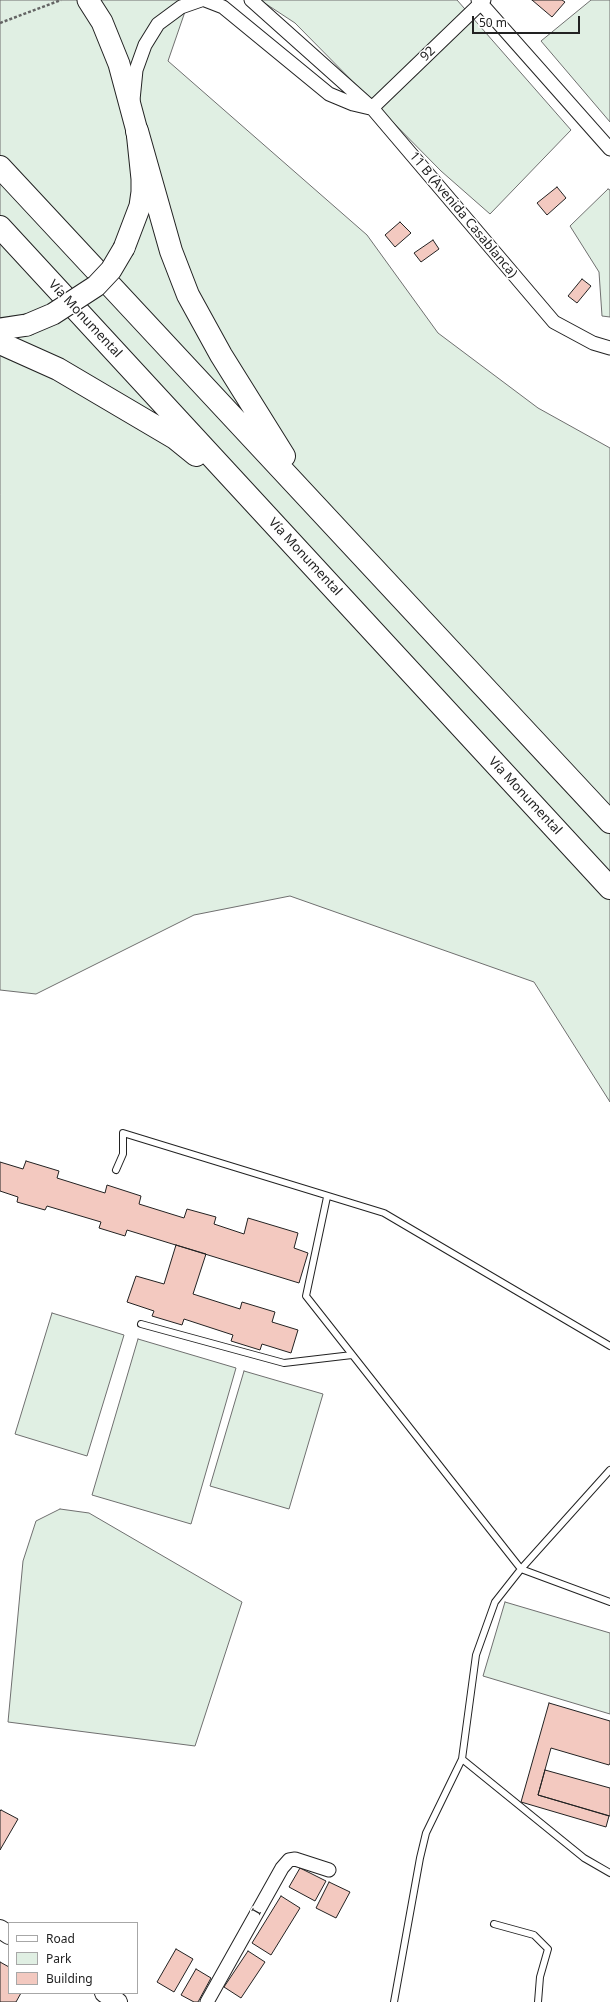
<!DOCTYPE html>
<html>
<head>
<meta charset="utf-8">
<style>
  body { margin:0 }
  #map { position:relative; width:610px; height:2002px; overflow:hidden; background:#fff; font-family:"Noto Sans",sans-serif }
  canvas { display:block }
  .legend { position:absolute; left:8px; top:1922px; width:130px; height:72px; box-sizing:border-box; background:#fff; border:1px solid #a7a7a7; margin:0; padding:5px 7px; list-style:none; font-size:12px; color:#222 }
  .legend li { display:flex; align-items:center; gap:8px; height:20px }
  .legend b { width:20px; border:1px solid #a7a7a7 }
  .scale { position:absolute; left:472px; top:16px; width:108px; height:18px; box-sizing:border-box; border:2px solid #222; border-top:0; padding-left:5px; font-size:12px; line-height:14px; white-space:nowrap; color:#222; -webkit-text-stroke:3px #fff; paint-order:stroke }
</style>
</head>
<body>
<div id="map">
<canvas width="610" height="2002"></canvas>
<ul class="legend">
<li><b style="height:5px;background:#fff"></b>Road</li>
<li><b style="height:11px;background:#e0efe3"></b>Park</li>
<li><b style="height:11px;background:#f3c9c0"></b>Building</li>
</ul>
<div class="scale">50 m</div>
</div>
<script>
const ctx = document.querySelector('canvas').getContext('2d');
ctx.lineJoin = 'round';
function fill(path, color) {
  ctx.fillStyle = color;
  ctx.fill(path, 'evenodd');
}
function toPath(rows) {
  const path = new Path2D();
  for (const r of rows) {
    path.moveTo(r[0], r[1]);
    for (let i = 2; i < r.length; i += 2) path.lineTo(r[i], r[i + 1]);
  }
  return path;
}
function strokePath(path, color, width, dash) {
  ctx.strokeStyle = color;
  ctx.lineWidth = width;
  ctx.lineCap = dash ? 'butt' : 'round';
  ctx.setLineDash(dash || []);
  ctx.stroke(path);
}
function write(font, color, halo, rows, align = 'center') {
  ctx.font = font + ' "Noto Sans",sans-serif';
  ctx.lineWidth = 3;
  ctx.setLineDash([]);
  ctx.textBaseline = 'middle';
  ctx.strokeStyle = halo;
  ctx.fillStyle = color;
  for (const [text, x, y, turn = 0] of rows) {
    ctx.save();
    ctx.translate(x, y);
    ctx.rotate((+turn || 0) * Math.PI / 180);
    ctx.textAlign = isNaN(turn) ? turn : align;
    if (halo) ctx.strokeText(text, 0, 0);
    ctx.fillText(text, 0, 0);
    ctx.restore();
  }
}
const green = toPath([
  [0,0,189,0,168,61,367,235,438,333,538,408,610,448,610,1102,534,982,290,896,194,915,36,994,0,990,0,0],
  [260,0,457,0,571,130,490,214,441,171,295,23,260,0],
  [591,0,610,0,610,122,541,41,591,0],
  [608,189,610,190,610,317,602,316,599,272,570,226,608,189],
  [52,1313,124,1335,87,1456,15,1434,52,1313],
  [138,1339,236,1368,191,1524,92,1495,138,1339],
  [244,1371,323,1394,289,1509,210,1486,244,1371],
  [60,1509,89,1513,242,1602,195,1746,8,1722,23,1561,36,1521,60,1509],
  [505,1602,610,1633,610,1714,483,1676,505,1602]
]);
fill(green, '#e0efe3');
strokePath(green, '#6f6f6f', 1);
const building = toPath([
  [532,0,562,0,565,2,552,17,532,0],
  [557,187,566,198,547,215,537,203,557,187],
  [400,222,411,233,395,247,385,235,400,222],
  [433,240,439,249,421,262,414,253,433,240],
  [582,279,591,286,577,303,568,296,582,279],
  [26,1161,59,1171,57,1178,105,1193,107,1185,141,1196,139,1204,184,1218,187,1209,216,1217,214,1224,244,1234,248,1218,298,1233,294,1248,308,1253,299,1283,127,1230,125,1236,99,1228,101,1222,47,1206,45,1210,17,1202,18,1197,0,1191,0,1162,23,1169,26,1161],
  [176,1245,206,1254,193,1294,240,1309,242,1302,275,1312,272,1322,298,1330,291,1353,262,1344,260,1350,231,1341,233,1335,184,1319,182,1325,152,1316,154,1311,127,1302,136,1276,164,1284,176,1245],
  [549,1703,610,1721,610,1763,609,1765,551,1748,538,1795,609,1816,606,1827,521,1802,549,1703],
  [545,1770,610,1788,610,1816,538,1795,545,1770],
  [1,1810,18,1819,0,1850,0,1811,1,1810],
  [300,1868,326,1881,315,1901,289,1887,300,1868],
  [329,1882,350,1892,336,1918,316,1908,329,1882],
  [281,1896,300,1908,271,1955,252,1943,281,1896],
  [176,1949,193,1959,174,1992,157,1982,176,1949],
  [248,1951,265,1962,241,1998,224,1987,248,1951],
  [0,1962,9,1967,9,1993,21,1993,16,2002,0,2002,0,1962],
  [196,1969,211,1978,198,2002,194,2002,181,1995,196,1969]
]);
fill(building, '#f3c9c0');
strokePath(building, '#222', 1);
const lane = toPath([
  [116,1170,123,1154,123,1133,384,1213,610,1346],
  [327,1197,306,1296,521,1569,610,1602],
  [141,1324,284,1363,352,1355],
  [610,1470,521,1569,495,1602,476,1655,462,1759,584,1858,610,1873],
  [494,1924,534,1935,548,1949,540,1977,538,2002],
  [394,2002,420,1858,426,1833,462,1759]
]);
const street = toPath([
  [205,0,223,7,329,94,353,104,370,108],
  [251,0,372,108,554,322,593,343,610,348],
  [478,0,610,149],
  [133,100,136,70,145,45,158,24,181,7,201,0],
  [372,108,484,0],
  [207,2002,282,1868,289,1860,295,1859,329,1870]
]);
const secondary = toPath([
  [0,1929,9,1935],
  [104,1993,118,2002]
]);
const primary = toPath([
  [88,0,102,22,119,64,137,131,142,179,142,192,140,206,124,248],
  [0,329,27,325]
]);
const highway = toPath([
  [137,131,171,251,188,295,221,355,284,456],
  [0,167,610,822],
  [0,227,610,888],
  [0,343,58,369,175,438,196,455]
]);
strokePath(lane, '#222', 8);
strokePath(street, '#222', 15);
strokePath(secondary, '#222', 20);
strokePath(primary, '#222', 23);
strokePath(highway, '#222', 24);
strokePath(toPath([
  [0,23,61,0]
]), '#646464', 2.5, [3, 2]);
strokePath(lane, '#fff', 6);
strokePath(street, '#fff', 13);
strokePath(secondary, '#fff', 18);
strokePath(primary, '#fff', 21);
strokePath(highway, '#fff', 22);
const primaryBridge = toPath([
  [27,325,53,314,96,286,111,270,124,248]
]);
strokePath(primaryBridge, '#222', 23, []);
strokePath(primaryBridge, '#fff', 21);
write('13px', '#222', '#fff', [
  ["92",428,54,-44],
  ["11 B (Avenida Casablanca)",463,215,50],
  ["Vía Monumental",85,319,47],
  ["Vía Monumental",305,557,47],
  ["Vía Monumental",525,796,47],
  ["I",257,1912,-61]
]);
</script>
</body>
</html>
